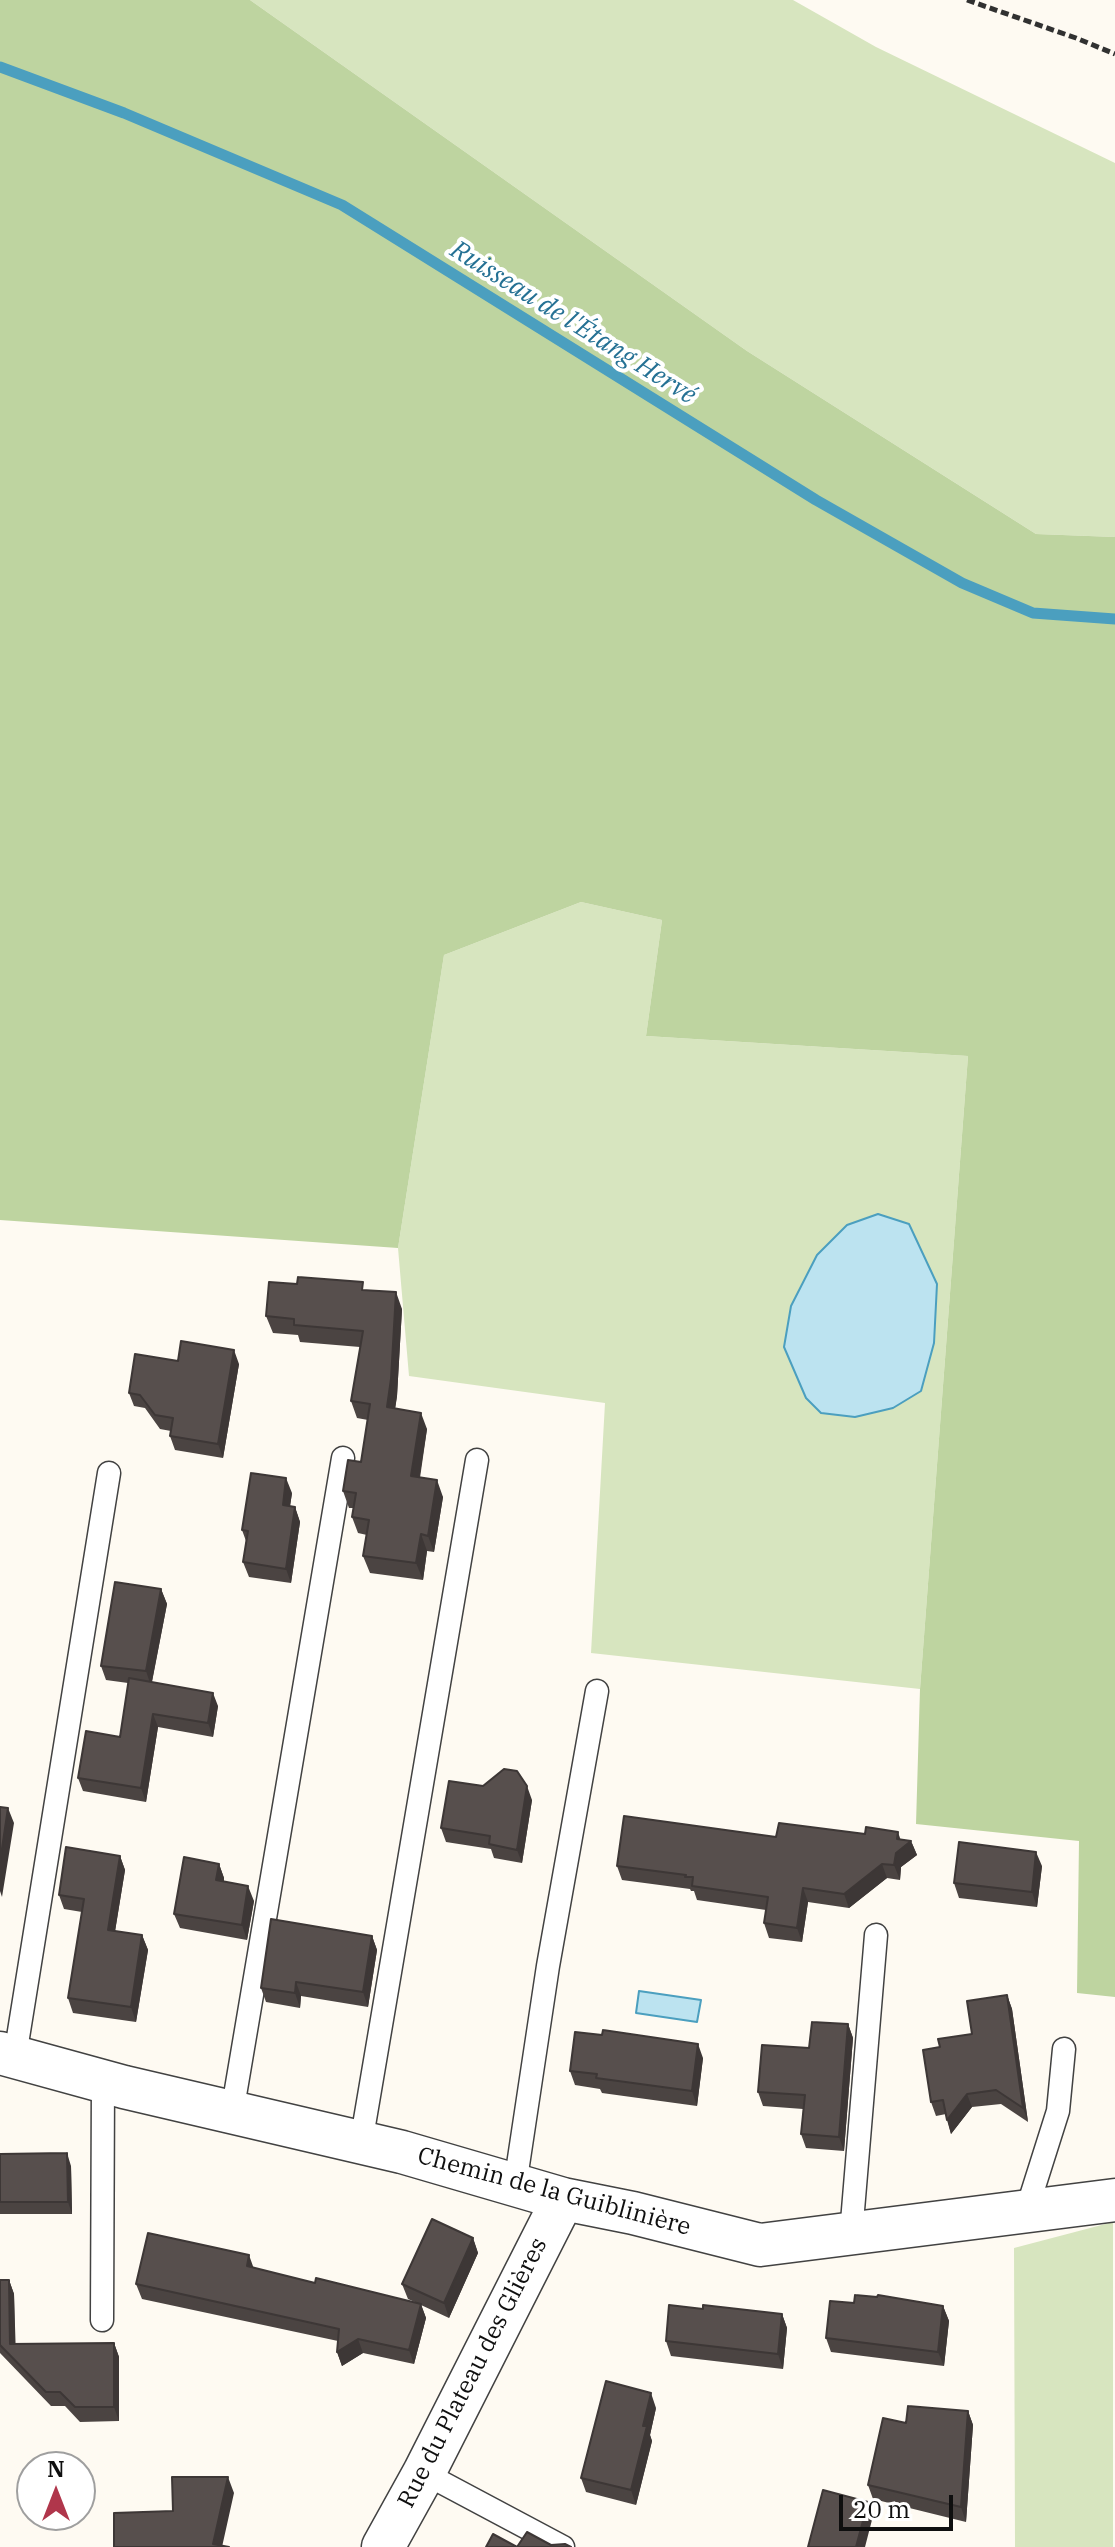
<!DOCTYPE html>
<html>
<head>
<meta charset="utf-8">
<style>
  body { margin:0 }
  #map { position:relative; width:1115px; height:2547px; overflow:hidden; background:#fefaf2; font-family:"IBM Plex Serif",serif }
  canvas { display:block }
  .north { position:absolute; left:16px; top:2451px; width:80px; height:80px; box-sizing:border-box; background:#fff; border:2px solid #9f9f9f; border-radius:50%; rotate:0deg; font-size:22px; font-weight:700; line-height:32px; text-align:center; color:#0f0f0f }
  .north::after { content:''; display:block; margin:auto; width:28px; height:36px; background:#b0364b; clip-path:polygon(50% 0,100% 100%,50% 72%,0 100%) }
  .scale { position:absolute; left:839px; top:2495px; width:114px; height:36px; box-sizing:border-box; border:4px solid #0f0f0f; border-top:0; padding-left:10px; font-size:24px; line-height:28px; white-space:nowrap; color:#0f0f0f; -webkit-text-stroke:6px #fff; paint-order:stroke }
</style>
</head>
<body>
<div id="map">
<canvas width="1115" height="2547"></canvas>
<div class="north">N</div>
<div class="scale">20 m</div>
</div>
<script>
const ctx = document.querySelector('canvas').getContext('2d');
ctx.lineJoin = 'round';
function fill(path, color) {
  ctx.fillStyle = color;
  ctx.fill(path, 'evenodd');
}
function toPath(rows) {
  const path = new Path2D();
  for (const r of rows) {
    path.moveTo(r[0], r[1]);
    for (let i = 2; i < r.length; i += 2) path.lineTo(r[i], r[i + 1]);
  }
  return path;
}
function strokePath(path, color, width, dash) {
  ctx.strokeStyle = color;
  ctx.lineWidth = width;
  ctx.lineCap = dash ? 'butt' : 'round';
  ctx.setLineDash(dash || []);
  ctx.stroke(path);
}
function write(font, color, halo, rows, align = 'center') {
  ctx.font = font + ' "IBM Plex Serif",serif';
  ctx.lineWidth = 8;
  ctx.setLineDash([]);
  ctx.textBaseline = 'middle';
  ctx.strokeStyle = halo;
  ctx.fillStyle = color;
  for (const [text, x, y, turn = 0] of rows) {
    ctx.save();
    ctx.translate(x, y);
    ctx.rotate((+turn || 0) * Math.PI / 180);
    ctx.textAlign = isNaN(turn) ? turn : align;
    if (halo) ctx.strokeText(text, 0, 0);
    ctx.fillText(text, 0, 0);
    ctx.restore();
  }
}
fill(toPath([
  [250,0,793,0,876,47,1115,163,1115,537,1036,534,747,351],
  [581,902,662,920,646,1036,968,1056,920,1689,591,1653,605,1403,409,1376,398,1248,444,955],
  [1113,2222,1113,2547,1015,2547,1014,2248]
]), '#d7e5bf');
fill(toPath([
  [0,0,250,0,747,351,1036,534,1115,537,1115,1997,1077,1993,1079,1841,916,1824,920,1689,968,1056,646,1036,662,920,581,902,444,955,398,1248,0,1220]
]), '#bed4a0');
const water = toPath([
  [878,1214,909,1224,937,1284,934,1343,921,1391,893,1408,855,1417,821,1413,806,1398,784,1347,791,1306,817,1255,847,1225,878,1214],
  [639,1991,701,2000,697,2022,636,2013,639,1991]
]);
fill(water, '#bce3f0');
strokePath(water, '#4b9fbf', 2);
strokePath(toPath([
  [0,67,124,113,342,205,816,500,962,583,1033,613,1115,619]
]), '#4b9fbf', 11);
const service = toPath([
  [15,2056,109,1473],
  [232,2113,343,1458],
  [361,2143,477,1460],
  [515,2185,548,1966,597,1691],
  [1026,2212,1058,2111,1064,2049],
  [851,2234,876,1935],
  [102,2320,103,2081],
  [424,2473,563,2547]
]);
const minor = toPath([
  [0,2053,124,2087,402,2152,563,2199,633,2213,760,2245,1115,2200],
  [383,2547,424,2473,563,2199]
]);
strokePath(service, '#424242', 25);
strokePath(minor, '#424242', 45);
strokePath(toPath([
  [967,0,1076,38,1115,54]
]), '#313131', 5, [8, 4]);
strokePath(service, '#fff', 22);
strokePath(minor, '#fff', 42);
fill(toPath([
  [366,1290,402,1309,397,1396,395,1408,427,1429,420,1478,443,1497,434,1552,427,1551,423,1580,370,1573,363,1556,367,1535,358,1533,352,1517,354,1508,349,1508,343,1491,361,1462,368,1420,357,1418,351,1401,360,1347,300,1342,298,1335,273,1333,266,1316],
  [178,1361,239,1364,223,1458,175,1450,170,1436,171,1431,160,1429,145,1408,134,1406,129,1393],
  [292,1493,290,1506,295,1507,300,1522,291,1583,249,1577,243,1562,246,1541,242,1530],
  [161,1589,167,1604,152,1682,218,1706,213,1737,158,1727,146,1802,83,1791,78,1778,120,1737,128,1683,106,1680,101,1666],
  [483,1786,532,1800,522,1863,494,1858,491,1849,446,1842,441,1828],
  [776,1837,900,1839,911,1841,917,1855,901,1867,900,1880,887,1878,849,1908,808,1902,802,1942,769,1938,764,1923,766,1910,697,1900,694,1891,691,1891,690,1889,622,1880,617,1866],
  [120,1856,125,1870,115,1931,142,1935,148,1950,136,2022,73,2013,68,1998,82,1912,64,1909,59,1895],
  [219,1864,224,1878,224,1881,254,1901,247,1940,180,1928,174,1914],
  [1042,1866,1037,1907,959,1898,954,1883],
  [372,1936,377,1950,368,2007,301,1996,300,2008,266,2002,261,1988],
  [1007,1995,1012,2009,1028,2122,1001,2104,972,2107,951,2134,946,2114,936,2116,931,2102,940,2047,972,2034],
  [848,2024,853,2038,844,2151,806,2148,801,2134,803,2109,763,2106,758,2092,809,2048],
  [602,2035,703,2058,697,2106,602,2093,600,2089,575,2085,570,2071],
  [0,2154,71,2166,72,2214,0,2214],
  [473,2238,478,2253,449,2318,421,2305,426,2318,414,2364,363,2353,342,2366,337,2352,338,2341,142,2299,136,2284,254,2268,315,2283,417,2303,408,2299,402,2284],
  [0,2280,9,2280,14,2294,15,2344,114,2343,119,2357,119,2421,80,2422,65,2406,51,2406,0,2353],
  [943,2306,949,2321,944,2366,831,2352,826,2338],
  [703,2309,782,2314,787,2328,783,2369,671,2356,666,2341],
  [656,2408,650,2435,652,2441,636,2505,586,2492,581,2478],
  [968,2411,973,2425,966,2522,873,2499,868,2485,906,2423]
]), '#4b4442');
fill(toPath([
  [396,1292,402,1309,397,1396,393,1424,387,1407],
  [234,1350,239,1364,223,1458,218,1444],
  [421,1413,427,1429,417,1493,411,1476],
  [286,1478,292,1493,288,1520,283,1505],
  [437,1480,443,1497,434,1552,428,1536],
  [295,1507,300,1522,291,1583,286,1569],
  [421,1534,427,1551,423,1580,416,1563],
  [161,1589,167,1604,151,1686,146,1671],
  [213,1693,218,1706,213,1737,208,1723],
  [153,1714,158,1727,146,1802,141,1788],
  [527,1786,532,1800,522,1863,517,1850],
  [8,1808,14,1823,2,1897,0,1891,0,1862],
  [898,1832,903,1847,911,1841,917,1855,901,1867,900,1880,894,1865],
  [1036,1852,1042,1866,1037,1907,1032,1892],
  [120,1856,125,1870,113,1944,108,1930],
  [219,1864,224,1878,221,1895,216,1880],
  [882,1864,887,1878,849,1908,844,1894],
  [248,1886,254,1901,247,1940,242,1925],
  [803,1888,808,1902,802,1942,797,1928],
  [142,1935,148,1950,136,2022,131,2007],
  [372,1936,377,1950,368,2007,363,1992],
  [296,1982,301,1996,300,2008,295,1993],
  [1007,1995,1012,2009,1028,2122,1023,2108],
  [848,2024,853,2038,844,2151,839,2137],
  [698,2044,703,2058,697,2106,692,2091],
  [967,2094,972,2107,951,2134,947,2120],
  [67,2153,71,2166,72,2214,68,2202],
  [473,2238,478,2253,449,2318,444,2303],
  [249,2255,254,2269,247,2266],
  [9,2280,14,2294,16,2358,10,2344],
  [421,2304,426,2318,414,2364,409,2350],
  [943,2306,949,2321,944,2366,938,2352],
  [782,2314,787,2328,783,2369,778,2354],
  [358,2339,363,2353,342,2366,337,2352],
  [114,2343,119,2357,119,2421,114,2407],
  [651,2393,656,2408,650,2435,652,2441,636,2505,631,2490,643,2426],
  [968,2411,973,2425,966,2522,961,2507],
  [228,2477,234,2493,222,2547,213,2544],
  [868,2502,873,2516,865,2547,856,2547]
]), '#3d3736');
const building = toPath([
  [298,1277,363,1282,362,1290,396,1292,391,1379,387,1407,421,1413,411,1476,437,1480,428,1536,421,1534,416,1563,363,1556,369,1520,352,1517,356,1493,343,1491,348,1460,361,1462,370,1404,351,1401,363,1331,294,1325,294,1319,266,1316,269,1282,297,1284,298,1277],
  [181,1341,234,1350,218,1444,170,1436,173,1418,155,1415,140,1395,129,1393,135,1354,178,1361,181,1341],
  [251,1473,286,1478,283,1505,295,1507,286,1569,243,1562,248,1531,242,1530,251,1473],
  [115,1582,161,1589,146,1671,101,1666,115,1582],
  [129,1678,213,1693,208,1723,153,1714,141,1788,78,1778,86,1731,120,1737,129,1678],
  [504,1769,517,1771,527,1786,517,1850,489,1844,490,1836,441,1828,449,1781,483,1786,504,1769],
  [0,1807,8,1808,0,1862,0,1807],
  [624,1816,776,1837,779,1823,865,1834,866,1827,898,1832,897,1839,911,1841,896,1853,894,1865,882,1864,844,1894,803,1888,797,1928,764,1923,768,1897,692,1886,693,1877,685,1877,686,1875,617,1866,624,1816],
  [959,1842,1036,1852,1032,1892,954,1883,959,1842],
  [66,1847,120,1856,108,1930,142,1935,131,2007,68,1998,84,1899,59,1895,66,1847],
  [184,1857,219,1864,216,1880,248,1886,242,1925,174,1914,184,1857],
  [271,1919,372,1936,363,1992,296,1982,295,1993,261,1988,271,1919],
  [1007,1995,1023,2108,996,2090,967,2094,947,2120,943,2100,931,2102,923,2050,940,2047,938,2039,972,2034,967,2001,1007,1995],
  [812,2022,848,2024,839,2137,801,2134,805,2095,758,2092,762,2045,809,2048,812,2022],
  [603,2030,698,2044,692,2091,596,2078,597,2074,570,2071,575,2032,602,2035,603,2030],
  [67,2153,68,2202,0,2202,0,2154,67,2153],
  [432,2219,473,2238,444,2303,402,2284,432,2219],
  [148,2233,249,2255,247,2266,315,2283,316,2278,421,2304,409,2350,358,2339,337,2352,339,2329,136,2284,148,2233],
  [0,2280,9,2280,10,2344,114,2343,114,2407,75,2407,60,2392,46,2392,0,2345,0,2280],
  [855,2295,877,2297,878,2295,943,2306,938,2352,826,2338,830,2301,854,2303,855,2295],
  [669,2305,703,2309,703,2305,782,2314,778,2354,666,2341,669,2305],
  [606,2381,651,2393,643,2426,647,2426,631,2490,581,2478,606,2381],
  [908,2406,968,2411,961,2507,868,2485,883,2418,906,2423,908,2406],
  [172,2477,228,2477,213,2544,229,2547,114,2547,114,2513,173,2511,172,2477],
  [823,2490,868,2502,856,2547,808,2547,823,2490],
  [527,2532,551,2545,565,2544,571,2547,486,2547,493,2534,517,2547,527,2532]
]);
fill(building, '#574f4d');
strokePath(building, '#3d3736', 2);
write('24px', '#0f0f0f', '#fff', [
  ["Chemin de la Guiblinière",554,2192,15],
  ["Rue du Plateau des Glières",473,2373,-63]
]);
write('italic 26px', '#257194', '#fff', [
  ["Ruisseau de l'Étang Hervé",573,323,32]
]);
</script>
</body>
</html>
